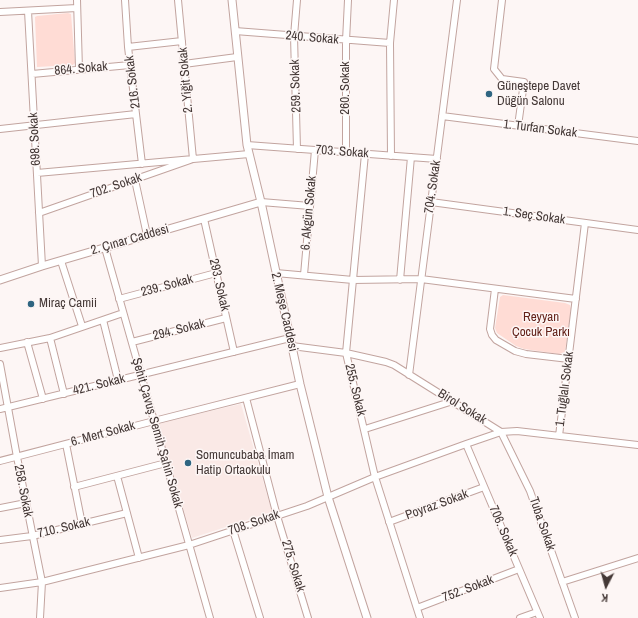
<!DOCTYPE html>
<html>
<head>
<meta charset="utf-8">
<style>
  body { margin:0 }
  #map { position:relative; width:638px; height:618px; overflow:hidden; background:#fdf6f5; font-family:"Archivo Narrow",sans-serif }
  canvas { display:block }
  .north { position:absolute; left:586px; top:566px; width:40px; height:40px; -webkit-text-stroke:3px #fdf6f5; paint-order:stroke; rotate:186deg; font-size:11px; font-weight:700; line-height:16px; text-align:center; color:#443836 }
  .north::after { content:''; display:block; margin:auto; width:14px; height:18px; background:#443836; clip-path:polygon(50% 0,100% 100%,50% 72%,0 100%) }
</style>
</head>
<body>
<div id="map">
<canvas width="638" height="618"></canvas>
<div class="north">K</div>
</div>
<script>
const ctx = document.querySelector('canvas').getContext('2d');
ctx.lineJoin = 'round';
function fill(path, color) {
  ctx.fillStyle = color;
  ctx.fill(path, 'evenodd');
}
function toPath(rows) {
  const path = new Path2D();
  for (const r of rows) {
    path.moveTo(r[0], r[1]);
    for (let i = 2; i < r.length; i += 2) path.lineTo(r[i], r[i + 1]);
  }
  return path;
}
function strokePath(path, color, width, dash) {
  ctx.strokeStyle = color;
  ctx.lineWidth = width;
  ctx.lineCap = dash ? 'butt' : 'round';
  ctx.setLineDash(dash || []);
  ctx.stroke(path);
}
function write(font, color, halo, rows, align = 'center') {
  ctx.font = font + ' "Archivo Narrow",sans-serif';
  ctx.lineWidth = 3;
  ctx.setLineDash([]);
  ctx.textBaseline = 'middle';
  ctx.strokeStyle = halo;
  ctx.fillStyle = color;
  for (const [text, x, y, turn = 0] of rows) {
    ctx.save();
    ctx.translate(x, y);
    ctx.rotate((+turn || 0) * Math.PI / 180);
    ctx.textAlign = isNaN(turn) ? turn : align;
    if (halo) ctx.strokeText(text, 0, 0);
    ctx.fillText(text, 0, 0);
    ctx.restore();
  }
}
fill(toPath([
  [241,404,272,512,192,538,158,423]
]), '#fae9e6');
fill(toPath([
  [68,13,71,14,75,63,73,65,37,67,35,17,37,16],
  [503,295,565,303,570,305,571,309,565,352,559,354,524,349,516,346,497,333,495,328,500,297]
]), '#ffdcd5');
const minor = toPath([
  [77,0,79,69],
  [125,0,128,47,142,164],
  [297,0,294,36,297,149],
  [502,0,494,69,502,79,524,82,518,126],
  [28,11,42,266],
  [0,12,77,8],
  [235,31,390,43],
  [128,47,182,41],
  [184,64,237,57],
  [32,74,130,65],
  [442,116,638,141],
  [0,129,136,114],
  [247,145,437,159],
  [346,152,346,41,348,0],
  [365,154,346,353,375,477,420,618],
  [391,156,390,43,394,0],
  [37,173,249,154],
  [135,180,147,235],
  [261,202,310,206],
  [431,202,638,230],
  [39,213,193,159,178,0],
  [204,219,234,352],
  [105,248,210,618],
  [61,261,82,326],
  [276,273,353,280,421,279,576,299],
  [304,275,315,150],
  [400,280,411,157],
  [495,289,490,329,492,335,496,340,515,351,526,354,569,359],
  [119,299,216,273],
  [103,320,118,380],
  [50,338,64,394],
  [27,342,43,399],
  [132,342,226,318],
  [292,346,346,353,386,362,394,365,501,432,517,431,638,445],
  [0,348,50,338,123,313],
  [0,364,17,457,42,582,40,618],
  [409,375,457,0],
  [246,398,277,516,308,618],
  [0,409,290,338],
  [365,429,453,401],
  [559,436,585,223],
  [66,444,82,524],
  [466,444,540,618],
  [0,461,154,421,300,384],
  [117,476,139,558],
  [74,487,166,463],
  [0,508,26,503],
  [389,522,484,487],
  [233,530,260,618],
  [0,540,32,536,127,513],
  [562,582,638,558],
  [0,588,42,582,189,545,307,506,375,477,466,444,501,432,530,491,575,618],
  [417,608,519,569],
  [520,618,537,612]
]);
const tertiary = toPath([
  [232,0,247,145,261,202,300,384,328,497,367,618],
  [0,280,42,266,261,202]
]);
strokePath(minor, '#c2a49f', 8);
strokePath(tertiary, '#c2a49f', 9);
strokePath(minor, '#fff', 6);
strokePath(tertiary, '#fff', 7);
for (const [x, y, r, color] of [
  [489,94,4,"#2f6581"],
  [31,304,4,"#2f6581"],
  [188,463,4,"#2f6581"]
]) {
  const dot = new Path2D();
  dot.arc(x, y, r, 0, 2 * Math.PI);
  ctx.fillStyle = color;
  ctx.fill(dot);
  strokePath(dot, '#fdf6f5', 1.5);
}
write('13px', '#443836', '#fdf6f5', [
  ["240. Sokak",312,38,5],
  ["864. Sokak",81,69,-5],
  ["2. Yiğit Sokak",186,80,-95],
  ["216. Sokak",133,82,-97],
  ["259. Sokak",296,86,-92],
  ["260. Sokak",346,88,-90],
  ["1. Turfan Sokak",540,129,7],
  ["698. Sokak",35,139,-93],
  ["703. Sokak",342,152,4],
  ["702. Sokak",116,186,-19],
  ["704. Sokak",433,187,-82],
  ["6. Akgün Sokak",309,213,-85],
  ["1. Seç Sokak",534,216,8],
  ["2. Çınar Caddesi",130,240,-16],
  ["293. Sokak",219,285,77],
  ["239. Sokak",167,286,-15],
  ["2. Meşe Caddesi",284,312,77],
  ["294. Sokak",179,330,-14],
  ["421. Sokak",99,385,-14],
  ["1. Tuğlalı Sokak",565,389,-83],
  ["255. Sokak",355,390,76],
  ["Birol Sokak",462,407,32],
  ["Şehit Çavuş Semih Şahin Sokak",157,433,74],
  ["6. Mert Sokak",103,434,-15],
  ["258. Sokak",23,491,79],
  ["Poyraz Sokak",437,505,-20],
  ["708. Sokak",254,523,-19],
  ["Tuba Sokak",542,524,71],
  ["710. Sokak",64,528,-13],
  ["706. Sokak",503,531,67],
  ["275. Sokak",293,566,73],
  ["752. Sokak",468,589,-21]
]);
write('13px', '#443836', '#fdf6f5', [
  ["Güneştepe Davet",497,87],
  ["Düğün Salonu",497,102],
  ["Miraç Camii",39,304],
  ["Somuncubaba İmam",196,456],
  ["Hatip Ortaokulu",196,471]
], 'left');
write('13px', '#632119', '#fdf6f5', [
  ["Reyyan",541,318],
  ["Çocuk Parkı",541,333]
]);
</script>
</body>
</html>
